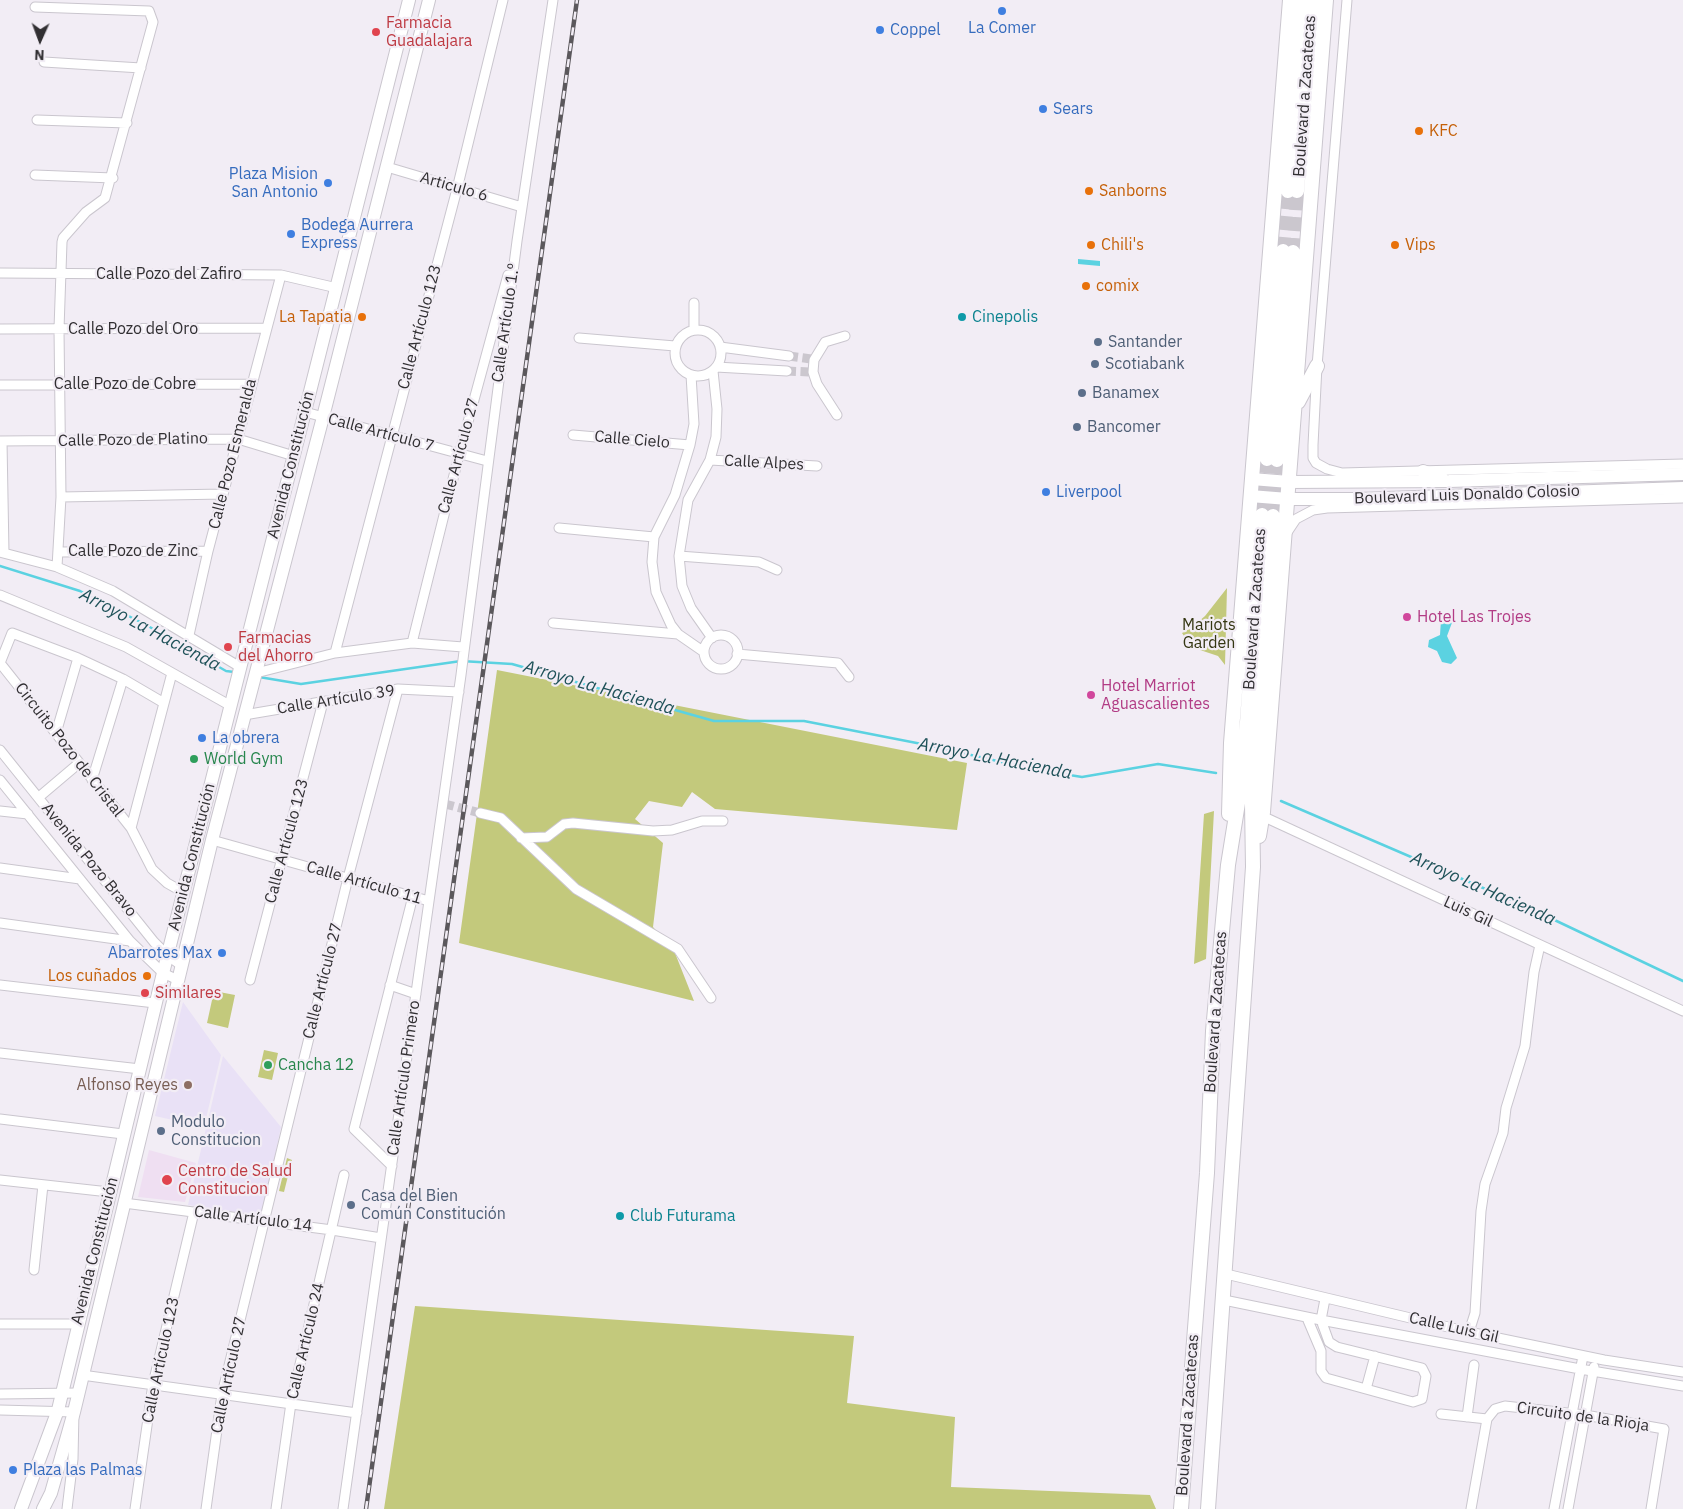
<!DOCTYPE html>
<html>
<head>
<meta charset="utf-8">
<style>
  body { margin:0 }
  #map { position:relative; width:1683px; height:1509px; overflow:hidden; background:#f2edf5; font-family:"IBM Plex Sans",sans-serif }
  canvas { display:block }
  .north { position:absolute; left:15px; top:15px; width:50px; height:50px; -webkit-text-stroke:4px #f2edf5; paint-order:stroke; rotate:182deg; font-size:14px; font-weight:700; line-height:20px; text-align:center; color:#312f32 }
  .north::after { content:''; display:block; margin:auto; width:18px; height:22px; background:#312f32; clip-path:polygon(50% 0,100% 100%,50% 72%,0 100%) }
</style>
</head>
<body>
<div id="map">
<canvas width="1683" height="1509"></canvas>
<div class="north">N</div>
</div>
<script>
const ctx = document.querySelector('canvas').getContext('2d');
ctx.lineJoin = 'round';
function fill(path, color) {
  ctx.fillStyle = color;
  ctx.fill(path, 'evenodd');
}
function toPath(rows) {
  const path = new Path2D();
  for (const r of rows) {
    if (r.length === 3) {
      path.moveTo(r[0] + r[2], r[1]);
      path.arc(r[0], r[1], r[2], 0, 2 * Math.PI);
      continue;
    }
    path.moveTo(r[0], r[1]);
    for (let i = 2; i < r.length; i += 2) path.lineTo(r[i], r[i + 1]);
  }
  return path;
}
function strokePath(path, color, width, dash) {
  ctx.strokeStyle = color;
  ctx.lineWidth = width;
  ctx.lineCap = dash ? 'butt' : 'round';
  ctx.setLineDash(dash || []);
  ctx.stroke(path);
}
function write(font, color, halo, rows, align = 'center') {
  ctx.font = font + ' "IBM Plex Sans",sans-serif';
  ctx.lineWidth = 4.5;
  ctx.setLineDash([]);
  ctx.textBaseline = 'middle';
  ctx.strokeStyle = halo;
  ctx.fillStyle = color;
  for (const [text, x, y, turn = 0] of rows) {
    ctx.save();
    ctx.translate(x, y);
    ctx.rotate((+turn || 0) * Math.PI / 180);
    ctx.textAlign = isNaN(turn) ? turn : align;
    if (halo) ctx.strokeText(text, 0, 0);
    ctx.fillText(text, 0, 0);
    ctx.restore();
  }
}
fill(toPath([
  [183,1002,221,1055,204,1127,155,1116],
  [223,1056,281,1127,262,1216,188,1205]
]), '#e9e1f6');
fill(toPath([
  [149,1150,196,1163,185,1202,138,1197]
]), '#efdff2');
fill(toPath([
  [1227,588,1225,665,1218,656,1194,648,1187,648,1190,645,1182,633,1191,628,1205,616],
  [497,670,967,763,957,830,715,809,692,792,682,807,649,801,635,819,663,843,653,927,675,953,694,1001,459,943],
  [1214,811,1206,959,1194,964,1204,814],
  [214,991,235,995,228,1028,207,1023],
  [264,1050,278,1053,272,1080,258,1077],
  [287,1158,292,1160,284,1192,279,1191],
  [415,1306,854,1336,847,1403,955,1417,951,1487,1150,1495,1156,1509,384,1509]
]), '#c3c97c');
fill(toPath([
  [1078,259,1100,261,1100,266,1078,264],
  [1448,617,1453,620,1447,636,1457,658,1451,664,1442,662,1437,651,1428,647,1429,640,1440,635,1441,620]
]), '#5bd2e1');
strokePath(toPath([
  [0,566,80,591,148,626,226,671,234,672],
  [259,677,301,684,461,661,512,664,714,721,804,721,932,746,1032,769,1082,777,1158,764,1216,773],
  [1281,801,1525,906,1683,981]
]), '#5bd2e1', 2.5);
strokePath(toPath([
  [789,356,811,359],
  [787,371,809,372],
  [445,804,480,813]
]), '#cbc7ce', 9, [9, 4.5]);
strokePath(toPath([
  [1283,251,1288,191],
  [1293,252,1297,191],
  [1262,515,1267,459],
  [1273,516,1277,460]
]), '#cbc7ce', 14, [14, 7]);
const street = toPath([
  [1347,0,1317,366,1313,445,1313,458,1316,463,1327,469,1342,473,1683,464],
  [35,7,149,11,153,22,105,198,86,212,63,238,62,242,59,329,61,497,57,567],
  [44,62,141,68],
  [37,120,127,123],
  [387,167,522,207],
  [35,175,113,178],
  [0,273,281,275,337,288],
  [694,303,694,330],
  [0,329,266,328],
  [698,353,23],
  [579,338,675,346],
  [720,347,789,356],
  [716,367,787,371],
  [691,375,694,424,690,445,675,495,654,537,652,562,656,592,671,625,678,634,704,652],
  [0,385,251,384],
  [305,412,487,461],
  [837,415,817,384,813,372,814,360,825,342,845,336],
  [573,435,690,445],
  [0,441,238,439,294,456],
  [2,441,4,553],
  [710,460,817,466],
  [61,497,223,494],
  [559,528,654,537],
  [1286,534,1296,519,1313,510,1327,508,1683,498],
  [0,552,57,567,113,591,240,667],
  [59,552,208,551],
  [679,556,759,562,777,570],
  [0,595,126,647,231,706],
  [553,623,678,634],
  [189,635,208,551,281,275],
  [721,652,17],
  [712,638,691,608,682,586,679,556,688,500,710,460,716,437,717,409,713,371],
  [412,643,459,455,508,275],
  [335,653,457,189,503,0],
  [737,654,838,663,849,677],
  [256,673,335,653,412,643,463,647],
  [164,703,123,679,78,658,12,633,0,663,131,828,152,869,167,883,183,892],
  [244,715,398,689,459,692],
  [56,733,78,658],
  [0,750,154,942,168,956,181,965],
  [0,780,130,941,163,973,178,980],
  [92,780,123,679],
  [39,797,78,764],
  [0,811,28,814],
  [480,813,501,818,576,889,678,949,711,998],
  [1260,815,1683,1011],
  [131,828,172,673],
  [521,838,547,837,564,824,573,823,653,831,672,830,702,821,723,821],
  [212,840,429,901],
  [0,868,80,879],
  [0,923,130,941],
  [250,980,323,702],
  [0,985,155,1003],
  [390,985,416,994],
  [0,1053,140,1069],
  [0,1119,123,1134],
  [392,1166,354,1129,413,896],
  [0,1180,109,1192],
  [124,1203,332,1230,381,1238],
  [34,1270,43,1185],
  [1226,1274,1469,1332,1604,1360,1683,1372],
  [1224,1300,1321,1320,1580,1369,1683,1386],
  [1307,1318,1321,1351,1321,1371,1326,1378,1413,1402,1422,1399,1426,1376,1422,1368,1337,1347,1329,1342,1321,1320,1325,1299],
  [0,1324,78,1324],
  [1469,1332,1475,1313,1481,1211,1485,1184,1503,1133,1506,1108,1525,1046,1534,972,1540,945],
  [82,1375,357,1413],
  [1366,1389,1375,1356],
  [0,1394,78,1393],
  [0,1410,74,1412,73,1459,67,1509],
  [1441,1414,1487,1419],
  [1467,1417,1474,1365],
  [135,1509,153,1384,194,1212],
  [206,1509,222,1394,348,878,398,689],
  [276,1509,291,1403,344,1175],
  [343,1509,461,675,517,241,553,0],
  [1471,1509,1487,1419,1495,1409,1505,1406,1585,1415,1664,1429,1651,1509],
  [1554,1509,1583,1356],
  [1568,1509,1594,1367]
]);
const secondary = toPath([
  [1423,471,1442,478],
  [1252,479,1289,482,1449,481,1683,474],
  [1250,496,1288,499,1356,499,1683,488],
  [21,1509,58,1410,163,973,409,0],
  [43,1509,51,1493,74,1412,212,840,323,417,429,0]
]);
const primary = toPath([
  [1288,191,1300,0],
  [1297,191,1312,0],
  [1298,402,1317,366],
  [1267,459,1283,251],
  [1277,460,1293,252],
  [1229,814,1231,743,1290,0],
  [1259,836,1263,812,1326,0],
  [1181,1509,1207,1173,1213,1031,1228,865,1238,803,1247,722,1262,515],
  [1208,1509,1253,867,1252,804,1273,516]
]);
strokePath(street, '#cac6ce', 11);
strokePath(secondary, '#cac6ce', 14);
strokePath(primary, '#cac6ce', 16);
strokePath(street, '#fff', 9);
strokePath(secondary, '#fff', 12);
strokePath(primary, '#fff', 14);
const rail = toPath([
  [366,1509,577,0]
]);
strokePath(rail, '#5b585c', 4.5);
strokePath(rail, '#f2edf5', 2.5, [8]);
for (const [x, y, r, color] of [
  [1002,11,5,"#3f7fe0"],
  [880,30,5,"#3f7fe0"],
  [376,32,5,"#e0444e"],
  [1043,109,5,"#3f7fe0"],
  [1419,131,5,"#e8710a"],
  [328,183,5,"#3f7fe0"],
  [1089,191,5,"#e8710a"],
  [291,234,5,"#3f7fe0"],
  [1091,245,5,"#e8710a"],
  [1395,245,5,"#e8710a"],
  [1086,286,5,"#e8710a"],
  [362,317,5,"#e8710a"],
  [962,317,5,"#0f9aa8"],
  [1098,342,5,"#5c6f8a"],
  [1095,364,5,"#5c6f8a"],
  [1082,393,5,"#5c6f8a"],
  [1077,427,5,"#5c6f8a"],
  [1046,492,5,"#3f7fe0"],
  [1407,617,5,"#d1479c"],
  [228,647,5,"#e0444e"],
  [1091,695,5,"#d1479c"],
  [202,738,5,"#3f7fe0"],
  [194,759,5,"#2e9e5b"],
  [222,953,5,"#3f7fe0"],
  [147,976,5,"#e8710a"],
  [145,993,5,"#e0444e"],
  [268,1065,5,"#2e9e5b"],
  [188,1085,5,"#8d6e63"],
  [161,1131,5,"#5c6f8a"],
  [167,1180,6,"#e0444e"],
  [351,1205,5,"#5c6f8a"],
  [620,1216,5,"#0f9aa8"],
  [13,1470,5,"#3f7fe0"]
]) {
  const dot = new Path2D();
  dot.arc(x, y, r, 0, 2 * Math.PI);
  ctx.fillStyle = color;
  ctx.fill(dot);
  strokePath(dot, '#f2edf5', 2);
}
write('16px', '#be3a42', '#f2edf5', [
  ["Farmacia",386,23],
  ["Guadalajara",386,41],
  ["Farmacias",238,638],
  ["del Ahorro",238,656],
  ["Similares",155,993],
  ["Centro de Salud",178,1171],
  ["Constitucion",178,1189]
], 'left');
write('16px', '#366cbe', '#f2edf5', [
  ["La Comer",1002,28,"center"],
  ["Coppel",890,30],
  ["Sears",1053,109],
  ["Plaza Mision",318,174,"right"],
  ["San Antonio",318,192,"right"],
  ["Bodega Aurrera",301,225],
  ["Express",301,243],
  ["Liverpool",1056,492],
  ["La obrera",212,738],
  ["Abarrotes Max",212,953,"right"],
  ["Plaza las Palmas",23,1470]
], 'left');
write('16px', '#312f32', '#f2edf5', [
  ["Boulevard a Zacatecas",1305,96,-86],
  ["Articulo 6",454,187,16],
  ["Calle Pozo del Zafiro",169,274],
  ["Calle Artículo 1.º",506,323,-82],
  ["Calle Artículo 123",420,327,-75],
  ["Calle Pozo del Oro",133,329],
  ["Calle Pozo de Cobre",125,384],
  ["Calle Artículo 7",381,433,15],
  ["Calle Pozo de Platino",133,440,-1],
  ["Calle Cielo",632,440,5],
  ["Calle Pozo Esmeralda",233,454,-76],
  ["Calle Artículo 27",459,456,-75],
  ["Calle Alpes",764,463,3],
  ["Avenida Constitución",291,465,-76],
  ["Boulevard Luis Donaldo Colosio",1467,495,-2],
  ["Calle Pozo de Zinc",133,551],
  ["Boulevard a Zacatecas",1255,609,-86],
  ["Calle Artículo 39",336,700,-9],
  ["Circuito Pozo de Cristal",69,750,52],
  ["Calle Artículo 123",287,841,-75],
  ["Avenida Constitución",192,857,-76],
  ["Avenida Pozo Bravo",89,860,51],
  ["Calle Artículo 11",364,883,16],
  ["Luis Gil",1468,912,25],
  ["Calle Artículo 27",323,981,-76],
  ["Boulevard a Zacatecas",1216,1012,-86],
  ["Calle Artículo Primero",404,1078,-82],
  ["Calle Artículo 14",253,1219,7],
  ["Avenida Constitución",95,1251,-76],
  ["Calle Luis Gil",1454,1328,13],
  ["Calle Artículo 24",306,1341,-77],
  ["Calle Artículo 123",161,1360,-78],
  ["Calle Artículo 27",229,1375,-78],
  ["Boulevard a Zacatecas",1188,1415,-86],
  ["Circuito de la Rioja",1583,1417,8]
]);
write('16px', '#c56008', '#f2edf5', [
  ["KFC",1429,131],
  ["Sanborns",1099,191],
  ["Chili's",1101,245],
  ["Vips",1405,245],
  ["comix",1096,286],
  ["La Tapatia",352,317,"right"],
  ["Los cuñados",137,976,"right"]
], 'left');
write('16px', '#0d838f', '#f2edf5', [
  ["Cinepolis",972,317],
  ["Club Futurama",630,1216]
], 'left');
write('16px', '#4e5e75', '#f2edf5', [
  ["Santander",1108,342],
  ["Scotiabank",1105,364],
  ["Banamex",1092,393],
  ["Bancomer",1087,427],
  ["Modulo",171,1122],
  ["Constitucion",171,1140],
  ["Casa del Bien",361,1196],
  ["Común Constitución",361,1214]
], 'left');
write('16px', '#b23c85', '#f2edf5', [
  ["Hotel Las Trojes",1417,617],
  ["Hotel Marriot",1101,686],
  ["Aguascalientes",1101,704]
], 'left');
write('16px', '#343612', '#f2edf5', [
  ["Mariots",1209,625],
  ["Garden",1209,643]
]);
write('16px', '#27864d', '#f2edf5', [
  ["World Gym",204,759],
  ["Cancha 12",278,1065]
], 'left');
write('16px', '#785e54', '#f2edf5', [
  ["Alfonso Reyes",178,1085]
], 'right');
write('italic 18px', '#1f5259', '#f2edf5', [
  ["Arroyo La Hacienda",150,630,28],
  ["Arroyo La Hacienda",599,688,16],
  ["Arroyo La Hacienda",995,759,11],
  ["Arroyo La Hacienda",1483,889,24]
]);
</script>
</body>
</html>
